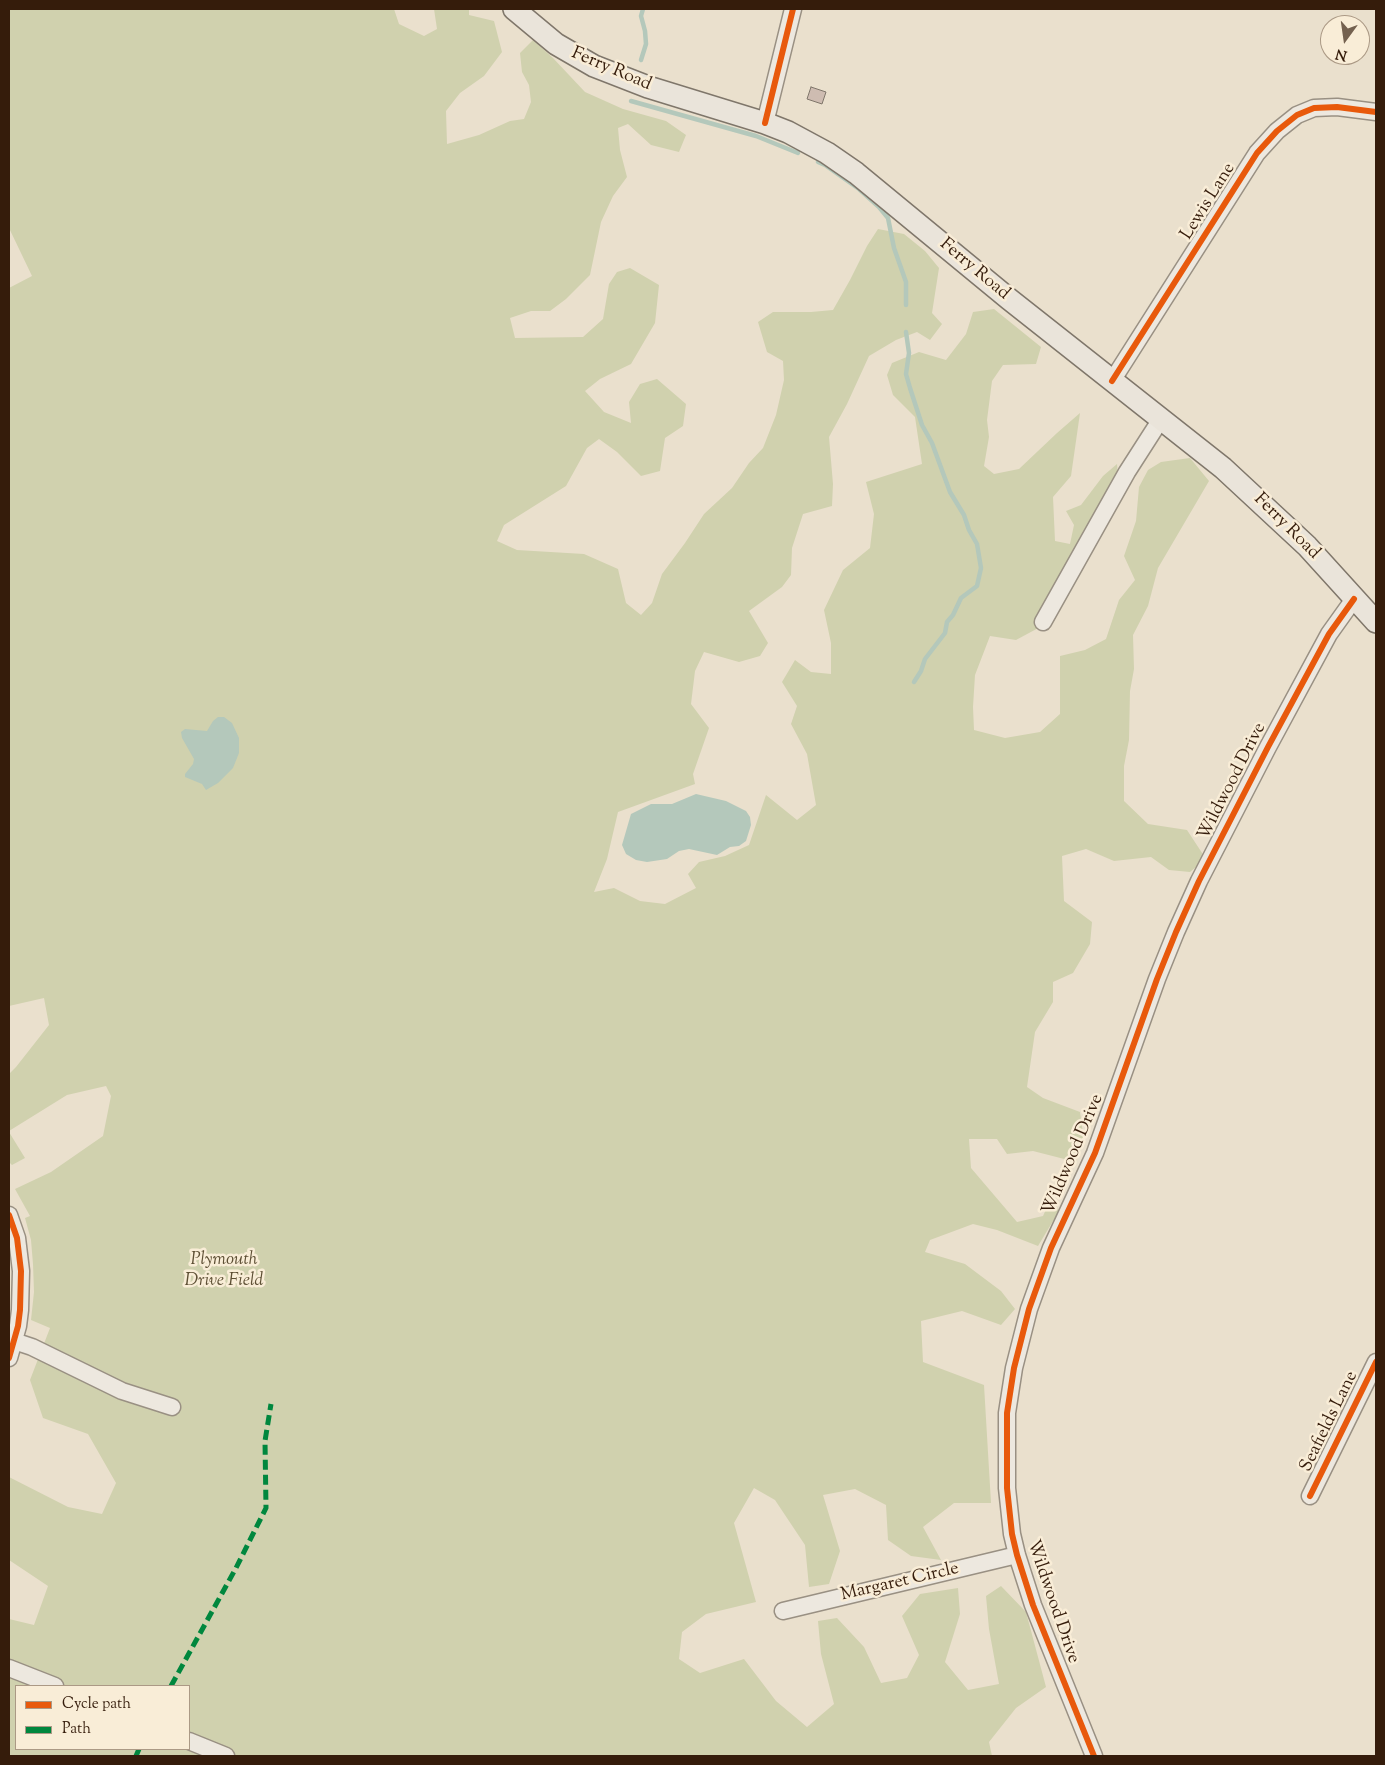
<!DOCTYPE html>
<html>
<head>
<meta charset="utf-8">
<style>
  body { margin:0 }
  #map { position:relative; width:1385px; height:1765px; overflow:hidden; background:#eae0cd; font-family:"Sorts Mill Goudy",serif }
  canvas { display:block }
  .frame { position:absolute; inset:0; border:10px solid #351c0b; pointer-events:none }
  .legend { position:absolute; left:15px; top:1685px; width:175px; height:65px; box-sizing:border-box; background:#f9edd7; border:1px solid #ab9985; margin:0; padding:6px 9px; list-style:none; font-size:15px; color:#351c0b }
  .legend li { display:flex; align-items:center; gap:10px; height:25px }
  .legend b { width:25px; border:1px solid #ab9985 }
  .north { position:absolute; left:1320px; top:15px; width:50px; height:50px; box-sizing:border-box; background:#f9edd7; border:1px solid #ab9985; border-radius:50%; rotate:194deg; font-size:14px; font-weight:700; line-height:20px; text-align:center; color:#351c0b }
  .north::after { content:''; display:block; margin:auto; width:18px; height:22px; background:#74614f; clip-path:polygon(50% 0,100% 100%,50% 72%,0 100%) }
</style>
</head>
<body>
<div id="map">
<canvas width="1385" height="1765"></canvas>
<div class="frame"></div>
<ul class="legend">
<li><b style="height:6px;background:#e8590c"></b>Cycle path</li>
<li><b style="height:6px;background:#00873e"></b>Path</li>
</ul>
<div class="north">N</div>
</div>
<script>
const ctx = document.querySelector('canvas').getContext('2d');
ctx.lineJoin = 'round';
function fill(path, color) {
  ctx.fillStyle = color;
  ctx.fill(path, 'evenodd');
}
function toPath(rows) {
  const path = new Path2D();
  for (const r of rows) {
    path.moveTo(r[0], r[1]);
    for (let i = 2; i < r.length; i += 2) path.lineTo(r[i], r[i + 1]);
  }
  return path;
}
function strokePath(path, color, width, dash) {
  ctx.strokeStyle = color;
  ctx.lineWidth = width;
  ctx.lineCap = dash ? 'butt' : 'round';
  ctx.setLineDash(dash || []);
  ctx.stroke(path);
}
function write(font, color, halo, rows, align = 'center') {
  ctx.font = font + ' "Sorts Mill Goudy",serif';
  ctx.lineWidth = 5;
  ctx.setLineDash([]);
  ctx.textBaseline = 'middle';
  ctx.strokeStyle = halo;
  ctx.fillStyle = color;
  for (const [text, x, y, turn = 0] of rows) {
    ctx.save();
    ctx.translate(x, y);
    ctx.rotate((+turn || 0) * Math.PI / 180);
    ctx.textAlign = isNaN(turn) ? turn : align;
    if (halo) ctx.strokeText(text, 0, 0);
    ctx.fillText(text, 0, 0);
    ctx.restore();
  }
}
fill(toPath([
  [9,9,394,9,399,24,424,36,437,29,434,9,469,9,469,15,494,21,502,52,484,76,460,93,446,111,447,144,479,135,510,121,524,119,531,102,529,85,522,72,520,53,533,40,553,58,585,92,623,109,666,121,686,135,679,152,651,145,628,124,618,128,620,150,627,177,613,196,601,222,590,275,566,299,550,311,531,311,510,318,515,338,583,337,603,319,609,284,617,272,630,268,659,285,655,323,631,364,600,379,585,391,604,412,631,423,629,402,640,384,657,379,686,404,683,426,665,438,660,471,641,476,617,452,599,439,587,448,566,486,504,525,497,541,517,550,584,554,618,569,626,603,641,615,652,603,662,574,685,543,704,514,732,488,749,463,763,448,776,415,784,380,783,361,767,352,758,322,773,312,811,312,833,310,850,280,867,246,878,229,904,234,925,251,939,268,932,313,942,324,930,340,917,332,896,340,869,356,847,404,829,437,833,484,832,506,803,514,792,548,791,575,782,587,749,611,768,643,760,656,739,662,704,652,695,671,691,704,709,728,693,774,695,784,618,812,607,859,594,892,614,888,640,901,665,904,696,888,688,874,699,862,725,856,749,845,766,795,797,820,816,805,807,754,791,724,797,706,782,682,795,660,811,672,831,674,831,643,824,610,843,570,870,548,874,514,866,482,922,464,915,417,893,395,887,375,892,363,919,352,946,360,966,334,973,312,994,309,1041,347,1036,364,1003,365,992,381,987,420,989,437,984,466,994,474,1019,469,1057,433,1080,413,1071,476,1053,497,1055,541,1070,544,1074,525,1066,511,1081,505,1103,476,1117,464,1120,499,1055,619,1016,640,990,636,975,675,973,707,974,730,1005,738,1040,732,1060,714,1060,656,1085,650,1106,639,1119,600,1135,580,1124,556,1136,521,1139,487,1148,470,1161,462,1190,458,1209,481,1158,568,1148,606,1133,635,1134,669,1130,691,1129,740,1124,766,1124,801,1148,824,1187,830,1206,859,1190,872,1169,870,1151,857,1114,861,1086,849,1062,856,1064,901,1092,922,1090,944,1073,973,1053,982,1053,1002,1035,1032,1027,1087,1043,1098,1080,1112,1084,1141,1076,1162,1033,1151,1007,1154,997,1139,969,1139,971,1168,1017,1222,1043,1216,1052,1196,1059,1211,1038,1246,997,1230,973,1224,930,1240,925,1252,965,1264,1001,1291,1015,1309,1001,1325,962,1311,921,1321,923,1362,984,1385,991,1503,954,1503,923,1527,941,1560,911,1556,888,1540,886,1505,855,1489,823,1495,840,1551,829,1584,809,1587,805,1545,775,1500,754,1488,734,1523,756,1602,706,1614,682,1632,679,1659,700,1673,744,1659,776,1701,807,1727,834,1704,821,1654,818,1621,837,1618,864,1647,881,1683,907,1678,919,1655,902,1616,920,1594,958,1588,960,1614,945,1662,968,1690,999,1684,989,1629,986,1596,1001,1586,1026,1612,1046,1687,1016,1708,989,1742,992,1756,9,1756,9,1619,34,1625,48,1586,9,1560,9,1477,68,1507,102,1514,116,1483,88,1434,43,1418,30,1380,50,1328,31,1320,34,1292,33,1264,31,1240,25,1218,30,1216,15,1189,51,1172,103,1136,111,1096,106,1086,67,1095,9,1131,9,1074,16,1067,49,1025,44,998,9,1006,9,288,32,276,9,228],
  [16,1686,189,1686,189,1749,16,1749],
  [9,1132,25,1158,12,1165,9,1162]
]), '#d0d1ae');
fill(toPath([
  [218,717,224,717,232,723,239,738,239,753,233,768,218,783,206,790,202,784,185,777,185,774,193,764,194,759,182,738,181,732,185,729,207,731,213,721],
  [696,794,726,801,746,811,750,817,751,825,746,841,739,846,730,847,717,855,689,849,679,851,667,859,647,862,636,860,626,854,622,845,631,814,651,804,672,804]
]), '#b4c8bb');
strokePath(toPath([
  [641,60,646,44,645,31,641,16,643,9],
  [631,101,756,136,798,153],
  [818,162,825,165,859,189,879,207,888,218,894,248,906,282,906,305],
  [906,332,909,353,906,374,910,388,922,425,932,443,950,492,964,515,969,530,977,544,981,568,977,586,961,598,953,615,947,622,945,633,925,659,921,671,914,682]
]), '#b4c8bb', 4.5);
const building = toPath([
  [811,87,826,92,822,104,807,99,811,87]
]);
fill(building, '#cebcb1');
strokePath(building, '#7f766a', 1);
const minor = toPath([
  [765,123,793,9],
  [1112,381,1257,153,1277,131,1297,115,1314,108,1337,107,1376,112],
  [1043,622,1127,472,1161,419],
  [9,1215,17,1238,21,1271,20,1310,18,1326,9,1358],
  [14,1341,32,1347,122,1391,172,1407],
  [1310,1496,1376,1362],
  [783,1611,1017,1555],
  [9,1668,55,1686],
  [189,1741,226,1756],
  [1094,1756,1033,1605,1017,1555,1012,1534,1007,1488,1007,1413,1014,1368,1029,1309,1051,1248,1095,1153,1157,979,1176,932,1199,881,1268,747,1329,634,1354,599]
]);
const major = toPath([
  [514,9,556,44,594,66,648,87,765,123,788,132,827,153,856,173,1009,299,1223,468,1307,546,1376,622]
]);
strokePath(minor, '#999083', 19);
strokePath(major, '#7f766a', 24);
strokePath(minor, '#ede8df', 16);
strokePath(major, '#eae4da', 21);
strokePath(toPath([
  [171,1686,236,1568,266,1508,265,1441,271,1404],
  [136,1756,139,1749]
]), '#00873e', 5, [10, 5]);
strokePath(toPath([
  [765,123,793,9],
  [1112,381,1257,153,1277,131,1297,115,1314,108,1337,107,1376,112],
  [9,1215,17,1238,21,1271,20,1310,18,1326,9,1358],
  [1310,1496,1376,1362],
  [1094,1756,1033,1605,1017,1555,1012,1534,1007,1488,1007,1413,1014,1368,1029,1309,1051,1248,1095,1153,1157,979,1176,932,1199,881,1268,747,1329,634,1354,599]
]), '#e8590c', 6);
write('18px', '#351c0b', '#f9edd7', [
  ["Ferry Road",611,70,23],
  ["Lewis Lane",1209,202,-58],
  ["Ferry Road",974,270,40],
  ["Ferry Road",1286,527,45],
  ["Wildwood Drive",1233,782,-63],
  ["Wildwood Drive",1074,1155,-67],
  ["Seafields Lane",1330,1422,-64],
  ["Margaret Circle",900,1583,-13],
  ["Wildwood Drive",1052,1602,71]
]);
write('italic 18px', '#5d4f34', '#f9edd7', [
  ["Plymouth",224,1261],
  ["Drive Field",224,1282]
]);
</script>
</body>
</html>
